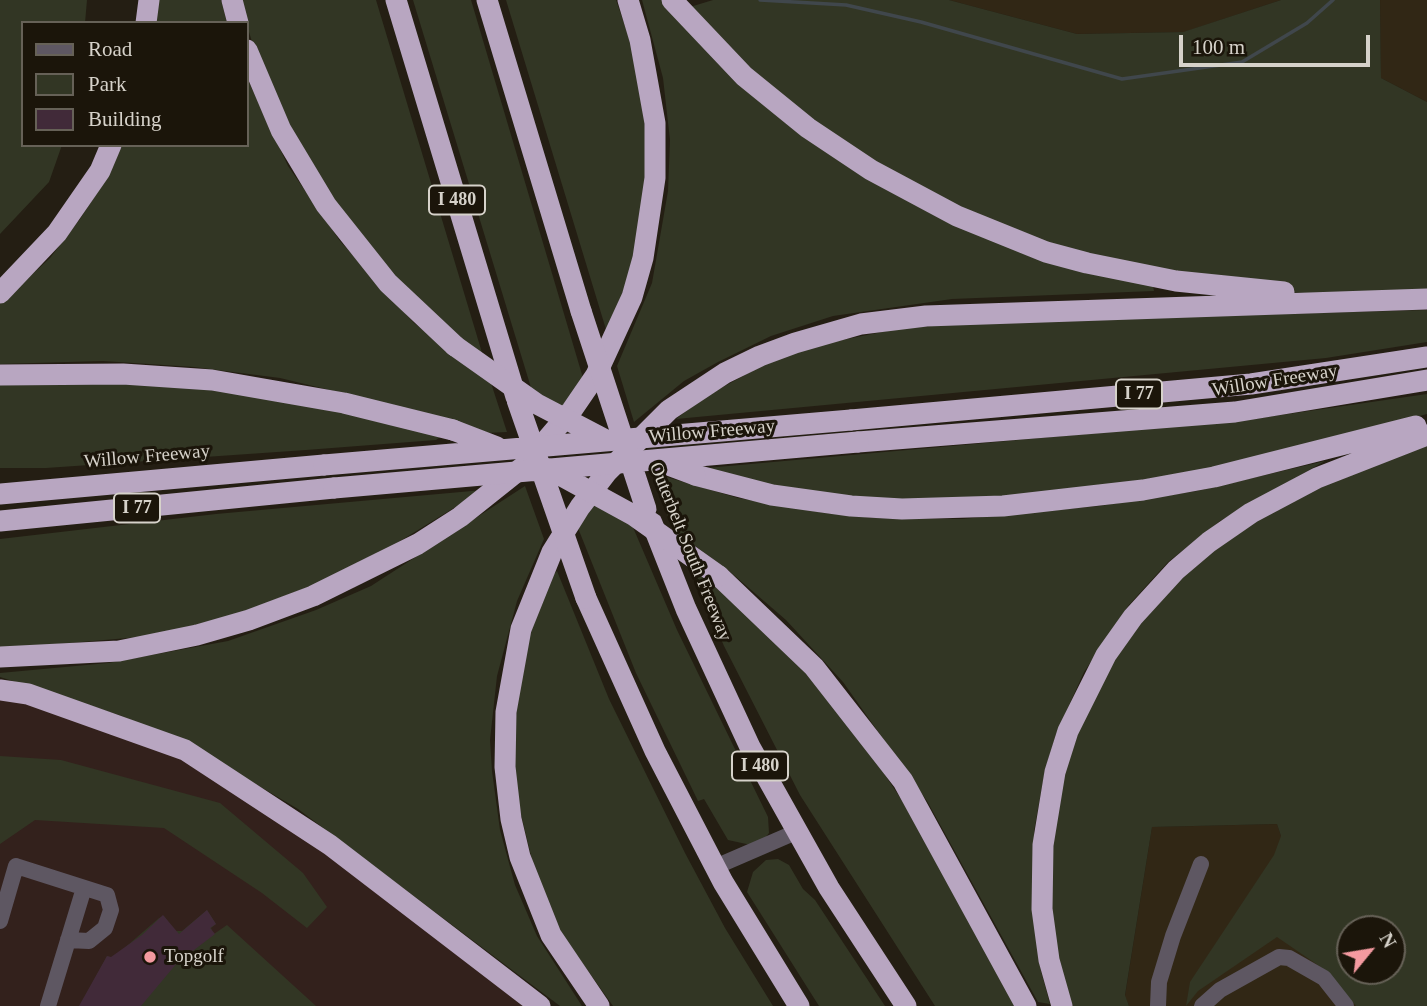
<!DOCTYPE html>
<html>
<head>
<meta charset="utf-8">
<style>
  body { margin:0 }
  #map { position:relative; width:1427px; height:1006px; overflow:hidden; background:#241e13; font-family:Georgia,serif }
  canvas { display:block }
  .legend { position:absolute; left:21px; top:21px; width:228px; height:126px; box-sizing:border-box; background:#1b150a; border:2px solid #666157; margin:0; padding:9px 12px; list-style:none; font-size:21px; color:#d6d2ca }
  .legend li { display:flex; align-items:center; gap:14px; height:35px }
  .legend b { width:35px; border:2px solid #666157 }
  .north { position:absolute; left:1336px; top:915px; width:70px; height:70px; box-sizing:border-box; background:#1b150a; border:2px solid #666157; border-radius:50%; rotate:60deg; font-size:19px; font-weight:700; line-height:28px; text-align:center; color:#d6d2ca }
  .north::after { content:''; display:block; margin:auto; width:24px; height:32px; background:#f49aa0; clip-path:polygon(50% 0,100% 100%,50% 72%,0 100%) }
  .scale { position:absolute; left:1179px; top:35px; width:191px; height:32px; box-sizing:border-box; border:4px solid #d6d2ca; border-top:0; padding-left:9px; font-size:21px; line-height:24px; white-space:nowrap; color:#d6d2ca; -webkit-text-stroke:5px #1b150a; paint-order:stroke }
</style>
</head>
<body>
<div id="map">
<canvas width="1427" height="1006"></canvas>
<ul class="legend">
<li><b style="height:9px;background:#5e5762"></b>Road</li>
<li><b style="height:19px;background:#323624"></b>Park</li>
<li><b style="height:19px;background:#412a39"></b>Building</li>
</ul>
<div class="north">N</div>
<div class="scale">100 m</div>
</div>
<script>
const ctx = document.querySelector('canvas').getContext('2d');
ctx.lineJoin = 'round';
function fill(path, color) {
  ctx.fillStyle = color;
  ctx.fill(path, 'evenodd');
}
function toPath(rows) {
  const path = new Path2D();
  for (const r of rows) {
    path.moveTo(r[0], r[1]);
    for (let i = 2; i < r.length; i += 2) path.lineTo(r[i], r[i + 1]);
  }
  return path;
}
function strokePath(path, color, width, dash) {
  ctx.strokeStyle = color;
  ctx.lineWidth = width;
  ctx.lineCap = dash ? 'butt' : 'round';
  ctx.setLineDash(dash || []);
  ctx.stroke(path);
}
function write(font, color, halo, rows, align = 'center') {
  ctx.font = font + ' Georgia,serif';
  ctx.lineWidth = 6;
  ctx.setLineDash([]);
  ctx.textBaseline = 'middle';
  ctx.strokeStyle = halo;
  ctx.fillStyle = color;
  for (const [text, x, y, turn = 0] of rows) {
    ctx.save();
    ctx.translate(x, y);
    ctx.rotate((+turn || 0) * Math.PI / 180);
    ctx.textAlign = isNaN(turn) ? turn : align;
    if (halo) ctx.strokeText(text, 0, 0);
    ctx.fillText(text, 0, 0);
    ctx.restore();
  }
}
fill(toPath([
  [0,690,185,750,540,1006,0,1006]
]), '#33211c');
fill(toPath([
  [949,0,1281,0,1184,32,1077,34],
  [1380,0,1427,0,1427,102,1381,78],
  [1277,824,1307,914,1369,1006,1129,1006,1125,996,1152,827]
]), '#312715');
fill(toPath([
  [0,0,87,0,85,23,23,23,23,145,62,145,49,182,0,234],
  [158,0,221,0,227,23,155,23],
  [239,0,376,0,483,356,455,336,367,248,320,185,259,64],
  [413,0,471,0,583,378,561,408,532,391],
  [506,0,616,0,634,52,645,115,645,187,633,262,608,336],
  [642,0,663,0,873,179,1153,286,1154,291,952,299,833,316,771,336,718,362,684,381,634,422,617,366,652,283,668,191,670,140,663,78],
  [713,0,949,0,1077,34,1183,32,1281,0,1380,0,1381,78,1427,102,1427,299,1263,291,1087,263,871,170,680,10],
  [247,78,288,166,340,241,414,323,491,383,507,432,486,433,433,415,280,378,194,367,103,361,0,364,0,304,50,258,80,219,106,179,121,145,247,145],
  [1427,310,1427,342,1326,358,676,419,706,396,762,366,812,346,897,329,979,322],
  [117,379,211,387,320,405,443,435,436,440,306,450,46,468,0,468,0,382],
  [1427,394,1427,414,1236,466,1040,495,857,501,744,482,706,468,1253,419],
  [1427,435,1427,1006,1356,1006,1328,972,1277,937,1198,991,1186,1006,1190,982,1274,855,1281,836,1277,824,1152,827,1125,995,1129,1006,1062,1006,1049,960,1049,804,1106,655,1209,542],
  [1350,929,1392,929,1392,971,1350,971],
  [1325,461,1220,521,1168,562,1128,606,1084,672,1056,734,1045,770,1034,831,1034,917,1041,971,1050,1004,1038,1002,927,801,843,682,786,620,728,570,672,529,653,473,738,498,825,513,875,518,962,519,1099,506,1197,491],
  [525,486,544,539,517,601,497,676,490,740,492,771,500,830,515,885,537,936,582,1006,560,1006,298,809,198,750,122,716,0,677,0,673,108,663,228,641,316,610,371,586],
  [483,490,392,546,321,582,238,614,151,636,0,649,0,539,216,514],
  [595,503,632,525,677,630,768,817,769,833,761,843,751,845,728,840,704,799,698,801,636,673,578,528],
  [687,562,720,589,816,683,855,730,919,826,1020,1006,935,1006,800,795,724,646],
  [557,571,609,699,685,853,725,928,773,1006,613,1006,564,937,552,914,534,868,517,798,513,750,521,658,551,577],
  [0,756,61,760,220,803,303,873,327,907,307,928,262,893,164,828,35,820,0,844],
  [778,859,789,865,803,889,815,900,885,1006,819,1006,747,892,753,872,766,860],
  [207,910,216,924,211,928,214,934,227,925,316,1006,80,1006,107,956,113,958,159,918,164,916,175,931,182,931]
]), '#323624');
strokePath(toPath([
  [760,0,846,5,921,22,1122,79,1242,62,1307,23,1333,0]
]), '#40474c', 3.5);
fill(toPath([
  [207,910,216,924,210,928,215,934,177,963,141,1006,79,1006,107,956,111,957,142,935,163,915,179,934]
]), '#412a39');
strokePath(toPath([
  [715,867,796,832],
  [0,921,16,866,107,895,111,910,105,928,89,941,68,940],
  [48,1006,84,888],
  [1158,1006,1159,982,1173,936,1201,864],
  [1202,1006,1220,990,1279,957,1289,958,1324,978,1346,1006]
]), '#5e5762', 16);
strokePath(toPath([
  [232,0,238,23],
  [396,0,516,397],
  [487,0,581,311],
  [672,0,744,76,808,128,871,170,957,216,1046,252,1087,263,1176,281,1284,292],
  [146,23,149,0],
  [247,50,281,130,326,205,388,283,455,346],
  [0,293,57,233,100,171,111,145],
  [0,375,123,374,212,380,344,403,453,430],
  [851,420,1251,384,1427,357],
  [858,442,1235,412,1427,380],
  [695,475,772,495,851,506,902,509,1003,506,1143,490,1214,477,1416,426],
  [0,494,324,465],
  [0,521,334,488],
  [652,523,686,609,750,747,829,888,906,1006],
  [719,576,814,667,903,781,1026,1006],
  [586,598,655,751,723,882,799,1006],
  [0,657,119,651,197,635,249,620,313,596,418,544,460,517,524,466,572,410,596,375,632,297,643,258,655,178,655,123,640,40,628,0],
  [0,690,28,694,185,750,330,845,540,1006],
  [599,1006,551,935,520,857,511,819,505,767,506,712,521,629,552,552,580,507,607,472,669,410,725,373,760,356,795,343,861,324,926,316,1427,299],
  [1062,1006,1049,960,1042,909,1043,845,1055,772,1068,731,1106,655,1133,617,1176,570,1209,542,1251,513,1317,478,1427,435]
]), '#b8a6c1', 21);
strokePath(toPath([
  [581,311,646,509],
  [455,346,537,404,604,439],
  [517,400,586,598],
  [453,430,497,447],
  [660,462,695,475],
  [324,465,851,420],
  [549,469,633,515,719,576],
  [334,488,858,442]
]), '#b8a6c1', 21);
for (const [x, y, r, color] of [
  [150,957,7,"#f49aa0"]
]) {
  const dot = new Path2D();
  dot.arc(x, y, r, 0, 2 * Math.PI);
  ctx.fillStyle = color;
  ctx.fill(dot);
  strokePath(dot, '#1b150a', 2.5);
}
for (const [x, y, w] of [
  [457,200,56],
  [1139,394,46],
  [137,508,46],
  [760,766,56]
]) {
  const box = new Path2D();
  box.roundRect(x - w / 2, y - 14.5, w, 29, 5);
  ctx.fillStyle = '#1b150a';
  ctx.fill(box);
  strokePath(box, '#d6d2ca', 2);
}
write('bold 18px', '#d6d2ca', null, [
  ["I 480",457,200],
  ["I 77",1139,394],
  ["I 77",137,508],
  ["I 480",760,766]
]);
write('19px', '#d6d2ca', '#1b150a', [
  ["Willow Freeway",1275,381,-9],
  ["Willow Freeway",712,432,-5],
  ["Willow Freeway",147,457,-5],
  ["Outerbelt South Freeway",690,552,68]
]);
write('19px', '#d6d2ca', '#1b150a', [
  ["Topgolf",164,957]
], 'left');
</script>
</body>
</html>
